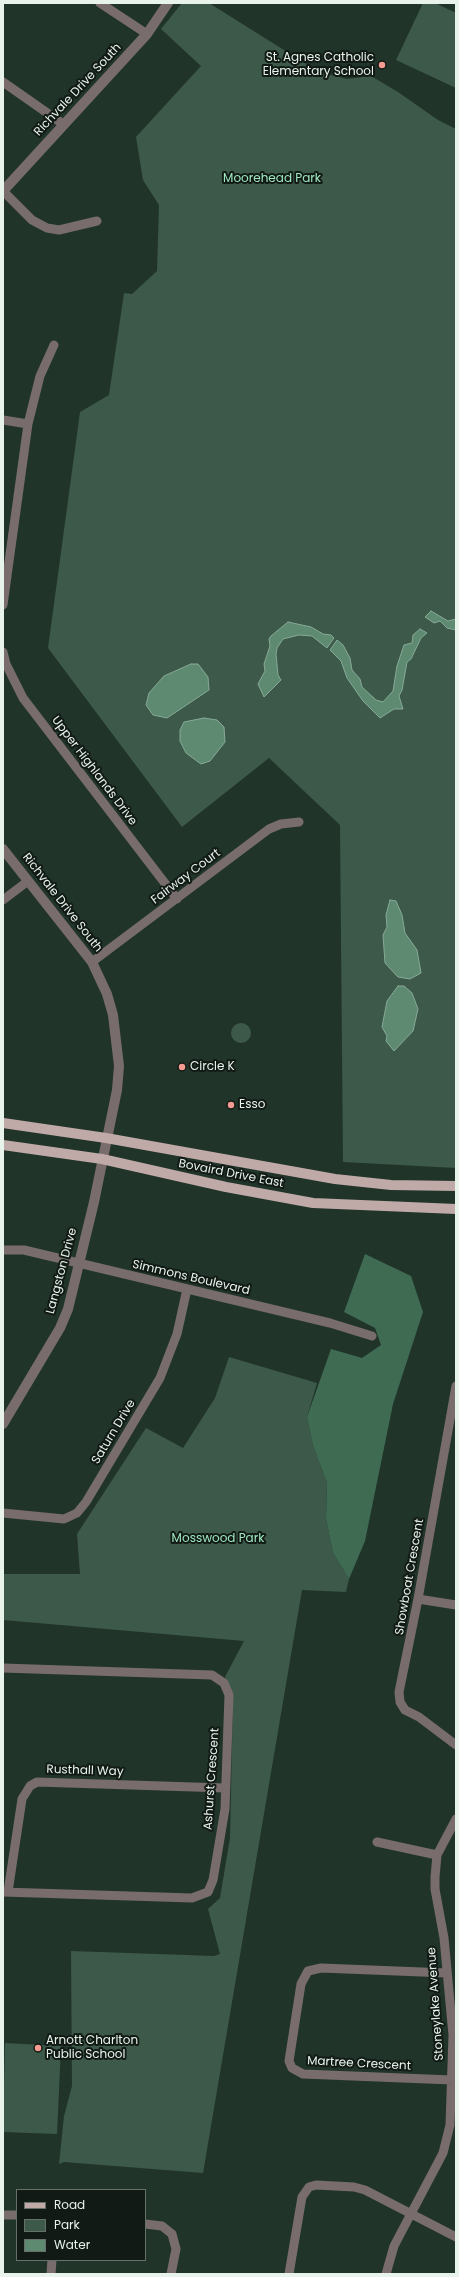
<!DOCTYPE html>
<html>
<head>
<meta charset="utf-8">
<style>
  body { margin:0 }
  #map { position:relative; width:459px; height:2277px; overflow:hidden; background:#21342a; font-family:Poppins,sans-serif }
  canvas { display:block }
  .frame { position:absolute; inset:0; border:4px solid #e8f3ec; pointer-events:none }
  .legend { position:absolute; left:16px; top:2189px; width:130px; height:72px; box-sizing:border-box; background:#111a15; border:1px solid #67716b; margin:0; padding:5px 7px; list-style:none; font-size:12px; color:#e8f3ec }
  .legend li { display:flex; align-items:center; gap:8px; height:20px }
  .legend b { width:20px; border:1px solid #67716b }
</style>
</head>
<body>
<div id="map">
<canvas width="459" height="2277"></canvas>
<div class="frame"></div>
<ul class="legend">
<li><b style="height:5px;background:#c0aaa7"></b>Road</li>
<li><b style="height:11px;background:#3d5949"></b>Park</li>
<li><b style="height:11px;background:#5e8a72"></b>Water</li>
</ul>
</div>
<script>
const ctx = document.querySelector('canvas').getContext('2d');
ctx.lineJoin = 'round';
function fill(path, color) {
  ctx.fillStyle = color;
  ctx.fill(path, 'evenodd');
}
function toPath(rows) {
  const path = new Path2D();
  for (const r of rows) {
    if (r.length === 3) {
      path.moveTo(r[0] + r[2], r[1]);
      path.arc(r[0], r[1], r[2], 0, 2 * Math.PI);
      continue;
    }
    path.moveTo(r[0], r[1]);
    for (let i = 2; i < r.length; i += 2) path.lineTo(r[i], r[i + 1]);
  }
  return path;
}
function strokePath(path, color, width, dash) {
  ctx.strokeStyle = color;
  ctx.lineWidth = width;
  ctx.lineCap = dash ? 'butt' : 'round';
  ctx.setLineDash(dash || []);
  ctx.stroke(path);
}
function write(font, color, halo, rows, align = 'center') {
  ctx.font = font + ' Poppins,sans-serif';
  ctx.lineWidth = 4;
  ctx.setLineDash([]);
  ctx.textBaseline = 'middle';
  ctx.strokeStyle = halo;
  ctx.fillStyle = color;
  for (const [text, x, y, turn = 0] of rows) {
    ctx.save();
    ctx.translate(x, y);
    ctx.rotate((+turn || 0) * Math.PI / 180);
    ctx.textAlign = isNaN(turn) ? turn : align;
    if (halo) ctx.strokeText(text, 0, 0);
    ctx.fillText(text, 0, 0);
    ctx.restore();
  }
}
fill(toPath([
  [182,3,209,3,319,72,347,79,371,76,398,92,438,120,456,129,456,1168,343,1162,340,825,269,758,182,827,48,648,80,412,109,395,124,293,132,294,157,271,159,205,143,180,136,137,201,66,161,29],
  [423,3,435,3,456,13,456,88,396,60],
  [241,1033,10],
  [229,1357,317,1383,307,1417,313,1446,327,1483,326,1519,333,1553,349,1579,346,1592,302,1590,203,2173,64,2162,59,2164,64,2116,72,2086,71,1951,214,1956,220,1954,208,1909,220,1898,230,1838,233,1698,225,1677,244,1641,3,1620,3,1574,80,1574,77,1534,146,1428,183,1448,215,1398],
  [5,2043,61,2046,57,2134,3,2132]
]), '#3d5949');
fill(toPath([
  [365,1254,411,1276,423,1312,393,1404,365,1541,349,1579,333,1553,326,1519,327,1483,313,1446,307,1417,331,1349,362,1358,381,1345,375,1328,344,1312]
]), '#3f6b53');
const water = toPath([
  [431,611,448,621,456,619,456,630,447,628,440,621,434,623,425,617,431,611],
  [288,622,311,627,323,634,331,635,334,638,327,648,312,636,299,635,283,639,277,648,276,654,278,675,281,680,264,697,258,684,265,671,264,664,270,646,269,639,271,636,288,622],
  [420,629,427,633,421,638,411,659,407,662,402,690,399,696,403,709,394,709,380,718,363,701,347,678,341,661,330,650,337,640,343,645,350,658,352,670,360,679,362,687,376,700,383,702,393,691,397,666,404,645,412,643,413,635,420,629],
  [191,664,198,664,208,677,209,690,167,718,153,715,146,705,149,693,164,676,191,664],
  [204,718,217,720,224,727,225,742,210,761,201,764,186,753,180,741,180,730,184,722,204,718],
  [390,900,396,901,402,915,405,933,417,950,421,973,410,979,398,977,385,963,383,935,387,927,386,915,390,900],
  [398,986,404,986,412,993,418,1009,413,1031,394,1051,386,1041,387,1036,382,1027,387,1001,398,986]
]);
fill(water, '#5e8a72');
strokePath(water, '#87aa97', 1);
strokePath(toPath([
  [100,3,147,34],
  [3,82,63,124],
  [3,191,32,220,47,228,59,230,97,221],
  [3,420,28,424],
  [3,605,28,424,40,376,54,345],
  [3,652,6,664,23,698,177,899],
  [3,900,28,881],
  [92,962,269,829,281,824,299,822],
  [3,1250,24,1250,330,1323,372,1336],
  [456,1386,418,1599,399,1692,400,1702,405,1710,419,1717,456,1745],
  [3,1513,64,1519,77,1513,86,1502,160,1378,177,1334,187,1289],
  [418,1599,456,1605],
  [3,1668,212,1675,224,1683,229,1695,225,1809,213,1880,208,1892,192,1898,3,1892],
  [377,1842,437,1855],
  [8,1892,22,1799,30,1786,37,1782,225,1788],
  [447,1973,321,1968,308,1971,301,1984,289,2061,292,2068,303,2074,452,2080],
  [3,2215,17,2215],
  [145,2224,162,2226,172,2234,176,2249,171,2274],
  [51,2274,52,2260],
  [289,2274,302,2197,309,2187,316,2185,354,2187,365,2190,456,2237],
  [386,2274,394,2246,443,2153,450,2125,453,2035,444,1938,435,1889,435,1877,437,1855,456,1819]
]), '#786d6c', 9);
strokePath(toPath([
  [3,191,147,34,168,3],
  [3,849,92,962,107,994,113,1015,119,1066,117,1090,94,1202,68,1309,60,1328,3,1424]
]), '#786d6c', 10);
strokePath(toPath([
  [3,1123,106,1138,335,1179,391,1185,456,1186],
  [3,1145,102,1159,226,1187,313,1203,456,1209]
]), '#c0aaa7', 10);
for (const [x, y, r, color] of [
  [382,65,4,"#f59c92"],
  [182,1067,4,"#f59c92"],
  [231,1105,4,"#f59c92"],
  [38,2048,4,"#f59c92"]
]) {
  const dot = new Path2D();
  dot.arc(x, y, r, 0, 2 * Math.PI);
  ctx.fillStyle = color;
  ctx.fill(dot);
  strokePath(dot, '#111a15', 1.5);
}
write('12px', '#e8f3ec', '#111a15', [
  ["St. Agnes Catholic",374,58,"right"],
  ["Elementary School",374,72,"right"],
  ["Circle K",190,1067],
  ["Esso",239,1105],
  ["Arnott Charlton",46,2041],
  ["Public School",46,2055]
], 'left');
write('12px', '#e8f3ec', '#111a15', [
  ["Richvale Drive South",78,90,-47],
  ["Upper Highlands Drive",94,771,53],
  ["Fairway Court",186,877,-37],
  ["Richvale Drive South",62,903,52],
  ["Bovaird Drive East",231,1174,11],
  ["Langston Drive",62,1271,-75],
  ["Simmons Boulevard",191,1278,13],
  ["Saturn Drive",114,1432,-59],
  ["Showboat Crescent",410,1577,-80],
  ["Rusthall Way",85,1771,2],
  ["Ashurst Crescent",212,1779,-86],
  ["Stoneylake Avenue",436,2004,-94],
  ["Martree Crescent",359,2064,3]
]);
write('12px', '#9fe8c0', '#111a15', [
  ["Moorehead Park",272,179],
  ["Mosswood Park",218,1539]
]);
</script>
</body>
</html>
